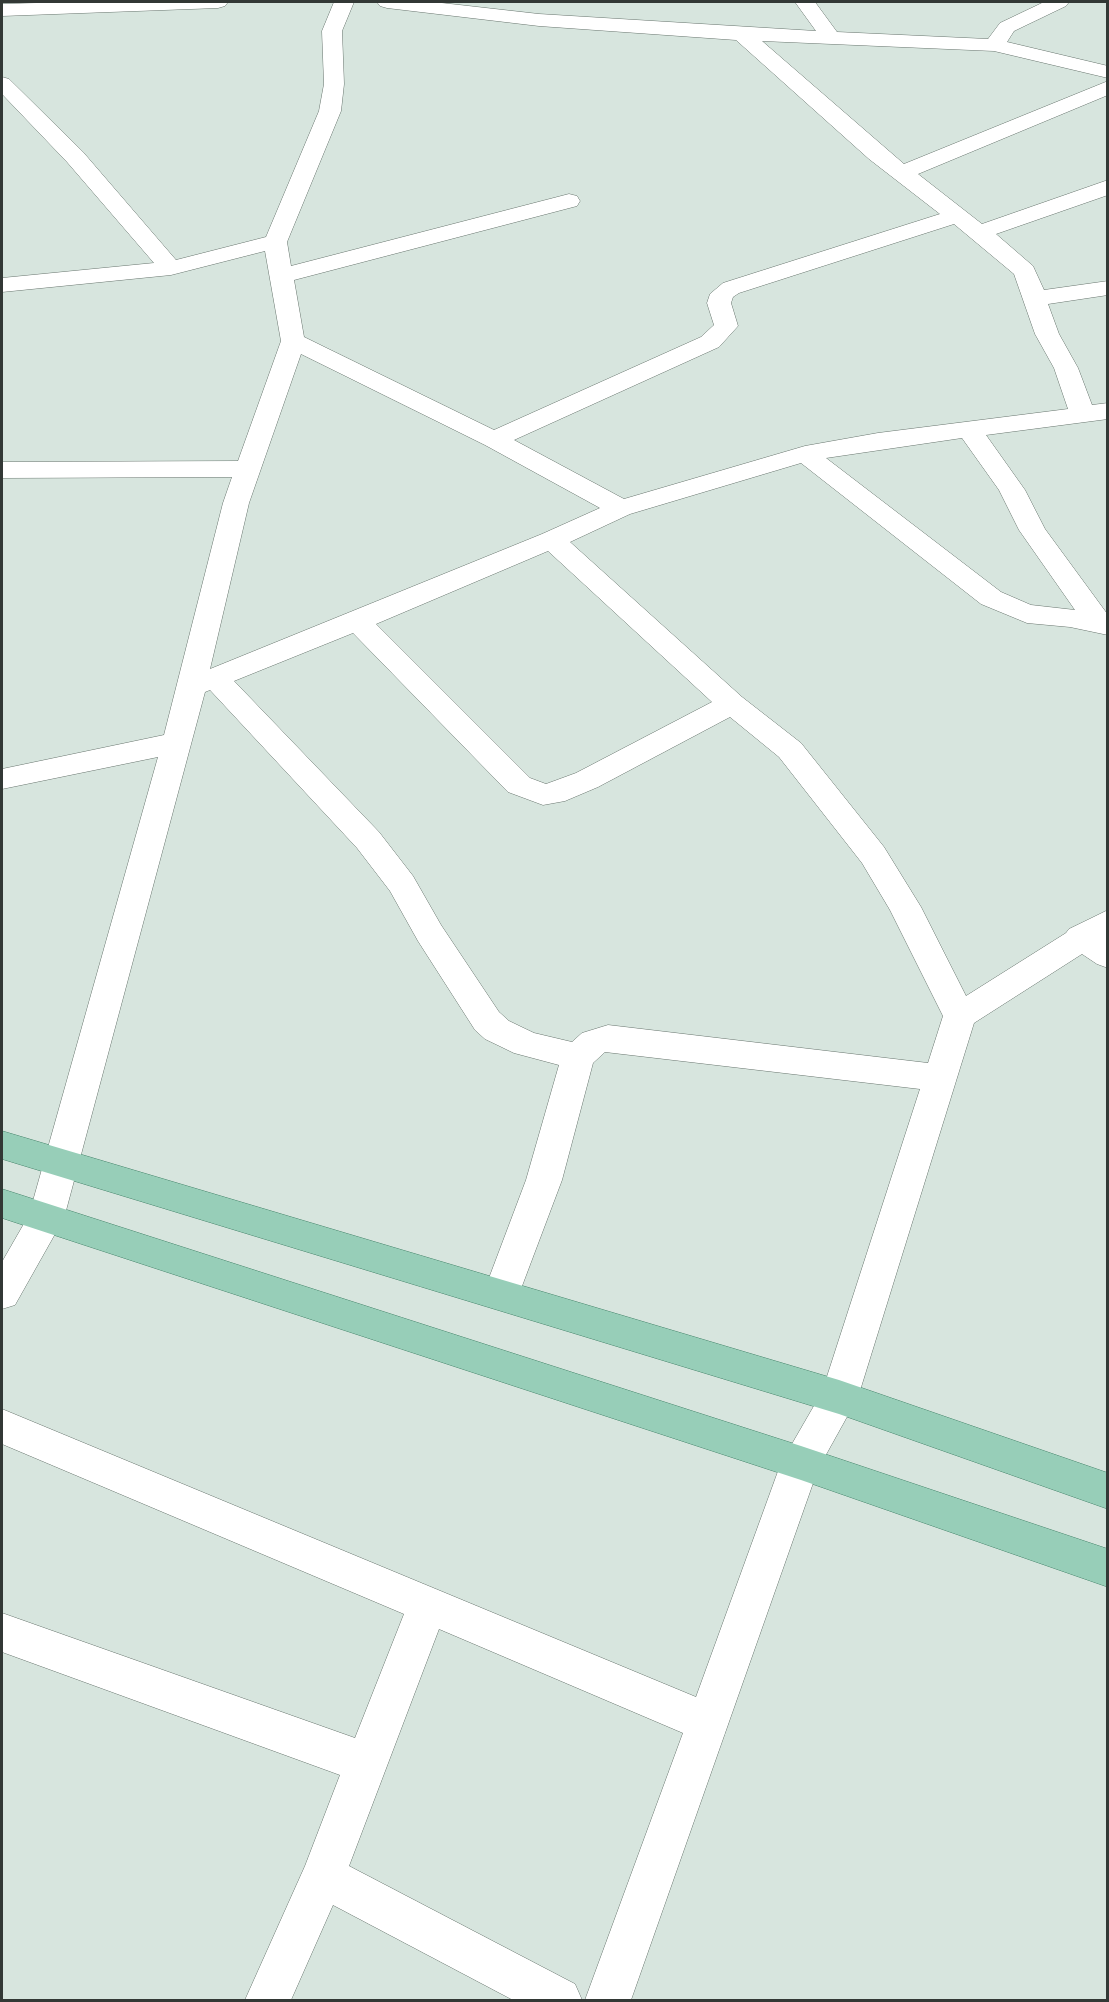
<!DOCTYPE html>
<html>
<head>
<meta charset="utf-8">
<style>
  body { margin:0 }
  #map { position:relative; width:1109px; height:2002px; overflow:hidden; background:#d7e5de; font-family:"Times New Roman",serif }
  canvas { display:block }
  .frame { position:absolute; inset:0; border:3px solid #323835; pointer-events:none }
</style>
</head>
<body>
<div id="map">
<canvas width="1109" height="2002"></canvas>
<div class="frame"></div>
</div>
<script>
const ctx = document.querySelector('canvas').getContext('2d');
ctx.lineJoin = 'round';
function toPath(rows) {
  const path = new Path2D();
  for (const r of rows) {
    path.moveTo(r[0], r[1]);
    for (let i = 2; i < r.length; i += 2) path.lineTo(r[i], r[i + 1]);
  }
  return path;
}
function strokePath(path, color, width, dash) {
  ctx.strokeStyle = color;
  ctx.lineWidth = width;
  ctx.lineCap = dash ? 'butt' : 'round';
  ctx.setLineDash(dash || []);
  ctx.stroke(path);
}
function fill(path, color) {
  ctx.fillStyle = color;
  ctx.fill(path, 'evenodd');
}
const street = toPath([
  [70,2,228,2,225,6,218,8,2,16,2,4,70,2],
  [334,2,354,2,342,31,344,84,341,111,287,242,291,266,569,194,577,196,580,201,577,206,294,280,304,337,494,430,701,337,714,325,707,303,710,294,723,283,940,214,869,159,736,40,539,26,387,8,380,6,377,2,433,2,539,14,816,31,795,2,815,2,837,32,988,39,1000,23,1044,2,1069,2,1066,6,1014,31,1007,42,1108,66,1108,78,994,51,762,41,904,164,1108,81,1108,95,918,174,982,224,1108,180,1108,195,996,234,1033,266,1044,290,1108,281,1108,295,1048,304,1059,334,1078,368,1092,405,1108,403,1108,419,986,435,1025,490,1045,529,1108,615,1108,635,1070,627,1027,623,981,604,801,463,630,514,570,542,742,697,801,743,884,847,921,907,966,996,1066,933,1069,929,1108,910,1108,968,1097,964,1082,954,974,1023,858,1397,818,1469,631,2000,585,2000,683,1733,439,1629,349,1866,575,1984,582,2000,513,2000,333,1905,291,2000,245,2000,305,1866,340,1775,2,1652,2,1613,355,1738,404,1614,2,1444,2,1409,696,1697,781,1463,822,1392,920,1089,605,1052,593,1063,562,1180,519,1294,514,1305,501,1310,488,1305,483,1294,526,1180,559,1065,514,1053,485,1039,475,1030,418,941,390,891,357,848,210,690,205,692,64,1218,15,1305,2,1309,2,1262,29,1215,158,757,2,789,2,769,164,735,223,503,232,477,2,478,2,462,238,461,281,341,265,251,171,275,2,292,2,278,154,263,67,162,2,94,2,77,9,79,83,152,176,260,266,237,319,111,324,84,322,31,334,2],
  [954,224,1014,274,1035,334,1054,368,1068,409,878,433,805,446,624,499,514,440,719,347,738,326,731,303,733,297,739,293,954,224],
  [301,354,485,445,600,508,542,534,210,669,249,503,301,354],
  [962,438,999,490,1019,530,1075,610,1031,605,1001,592,826,458,962,438],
  [548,551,712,702,576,773,546,784,530,778,376,624,548,551],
  [353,633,508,792,543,805,565,801,598,787,730,717,779,757,862,863,890,910,943,1016,928,1063,608,1025,582,1033,572,1042,534,1033,509,1021,499,1012,441,925,413,876,379,832,234,681,353,633]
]);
const primary = toPath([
  [2,1131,839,1380,1108,1473,1108,1509,839,1414,2,1159,2,1131],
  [2,1189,801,1446,1108,1549,1108,1587,801,1480,2,1218,2,1189]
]);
strokePath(street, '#68756e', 1);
strokePath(primary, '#46846b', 1);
fill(street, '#fff');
fill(primary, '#97ceb8');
</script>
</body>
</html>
